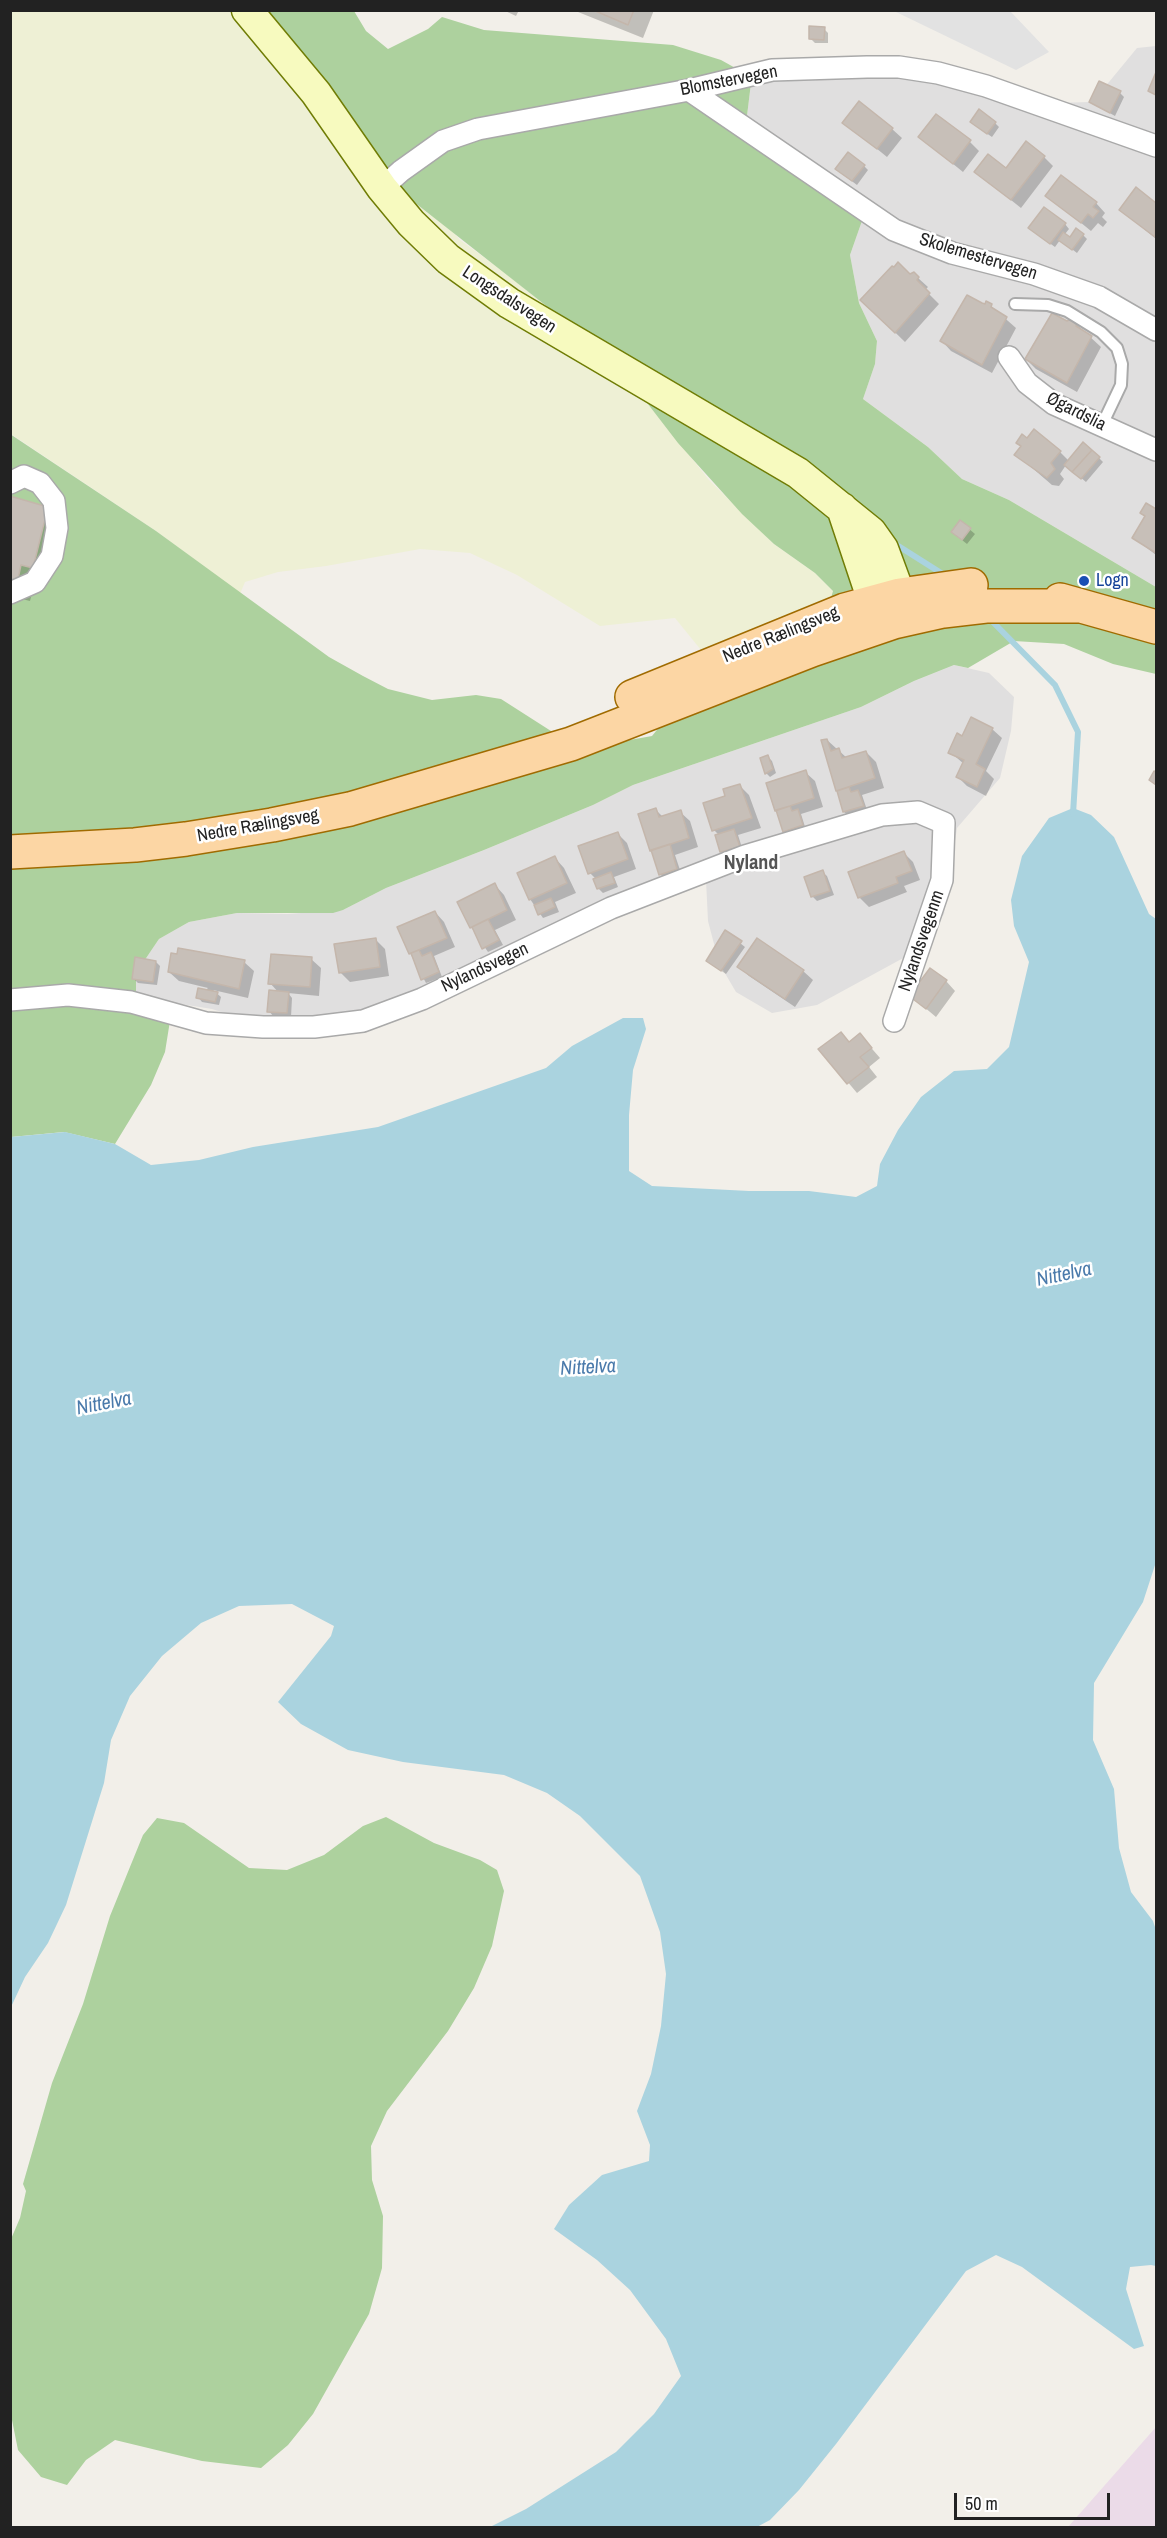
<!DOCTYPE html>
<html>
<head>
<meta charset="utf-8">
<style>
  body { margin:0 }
  #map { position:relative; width:1167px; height:2538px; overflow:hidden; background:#f2efe9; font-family:"Archivo Narrow",sans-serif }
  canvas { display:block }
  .frame { position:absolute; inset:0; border:12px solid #222; pointer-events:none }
  .scale { position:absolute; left:954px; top:2493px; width:156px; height:27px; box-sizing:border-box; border:3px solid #222; border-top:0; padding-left:8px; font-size:18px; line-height:21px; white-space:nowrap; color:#222; -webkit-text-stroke:4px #fff; paint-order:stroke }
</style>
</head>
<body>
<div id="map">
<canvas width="1167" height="2538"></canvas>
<div class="frame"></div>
<div class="scale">50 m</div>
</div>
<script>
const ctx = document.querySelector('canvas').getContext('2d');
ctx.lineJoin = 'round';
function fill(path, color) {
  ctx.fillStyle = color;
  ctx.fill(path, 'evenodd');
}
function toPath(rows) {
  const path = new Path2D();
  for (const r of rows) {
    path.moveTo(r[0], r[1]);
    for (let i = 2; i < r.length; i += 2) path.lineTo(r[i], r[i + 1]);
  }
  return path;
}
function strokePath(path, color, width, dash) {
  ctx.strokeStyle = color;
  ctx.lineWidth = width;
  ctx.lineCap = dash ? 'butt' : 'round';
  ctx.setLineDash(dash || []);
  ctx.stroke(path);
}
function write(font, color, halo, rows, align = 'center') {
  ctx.font = font + ' "Archivo Narrow",sans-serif';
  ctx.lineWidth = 5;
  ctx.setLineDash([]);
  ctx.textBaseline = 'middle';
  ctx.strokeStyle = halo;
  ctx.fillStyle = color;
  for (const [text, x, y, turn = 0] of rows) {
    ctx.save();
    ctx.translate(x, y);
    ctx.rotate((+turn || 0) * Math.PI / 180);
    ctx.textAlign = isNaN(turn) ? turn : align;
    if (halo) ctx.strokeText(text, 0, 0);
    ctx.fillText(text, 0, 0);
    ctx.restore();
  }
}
fill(toPath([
  [1156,46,1156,587,1009,500,962,479,928,447,863,399,875,364,877,341,859,303,850,255,863,218,746,124,751,83,851,63,1056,103,1089,102,1109,82,1137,48],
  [954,665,989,673,1014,697,1011,731,1000,778,957,828,944,914,918,950,817,1005,772,1013,736,992,719,963,708,921,706,880,402,1002,348,1014,253,1022,212,1009,162,1001,136,993,136,973,159,939,189,922,237,913,288,914,343,910,386,888,484,850,593,805,633,785,861,707,914,681]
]), '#e0dfdf');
fill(toPath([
  [1156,2427,1156,2527,1068,2527]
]), '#ebdbe8');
fill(toPath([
  [10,11,254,11,460,240,503,271,591,341,621,369,709,480,774,544,815,573,833,591,828,608,720,657,701,650,675,618,600,626,517,575,470,553,420,549,326,566,278,572,245,582,240,594,156,531,11,434]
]), '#eef0d5');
fill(toPath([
  [254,11,354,11,366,31,388,49,428,29,442,17,484,30,673,45,721,60,757,80,751,83,746,124,863,218,850,255,859,303,877,341,875,364,863,399,928,447,962,479,1009,500,1156,587,1156,674,1113,664,1064,644,1014,641,968,668,954,665,914,681,861,707,633,785,593,805,484,850,386,888,343,910,333,913,237,913,189,922,159,939,136,973,136,993,173,1002,165,1052,151,1085,115,1144,64,1132,11,1137,10,434,156,531,329,657,363,676,388,689,432,700,476,695,501,699,576,747,600,751,624,741,652,736,678,704,828,608,833,591,815,573,774,544,742,514,678,443,621,369,591,341,372,169],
  [386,1817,434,1843,480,1860,497,1870,504,1891,492,1946,474,1988,448,2031,387,2111,371,2146,372,2180,383,2216,382,2268,369,2314,313,2414,288,2445,261,2468,202,2461,115,2440,86,2460,67,2485,41,2477,18,2450,11,2415,11,2239,20,2218,26,2191,23,2184,52,2083,83,2004,110,1916,143,1835,157,1818,184,1823,249,1868,287,1870,324,1855,363,1826]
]), '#add19e');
fill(toPath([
  [894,11,1010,11,1049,52,1016,70]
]), '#e2e2e2');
fill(toPath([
  [1073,808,1091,815,1114,837,1149,914,1156,919,1156,1562,1143,1602,1094,1683,1093,1740,1114,1789,1119,1848,1131,1892,1153,1921,1156,1930,1156,2266,1151,2265,1130,2267,1126,2289,1144,2346,1134,2349,1022,2267,996,2255,966,2271,836,2444,799,2490,770,2520,755,2528,490,2527,526,2509,616,2452,654,2414,681,2376,666,2339,630,2290,597,2260,554,2229,569,2205,602,2175,649,2161,650,2145,637,2111,651,2074,661,2026,666,1974,660,1932,640,1876,580,1816,547,1793,504,1775,403,1762,348,1750,301,1724,278,1702,331,1636,334,1626,292,1604,239,1606,201,1623,162,1656,130,1696,111,1740,104,1783,66,1905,48,1943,25,1977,11,2007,11,1137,65,1132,115,1144,151,1165,199,1160,253,1147,378,1127,546,1068,572,1046,623,1018,643,1018,646,1029,633,1070,629,1115,629,1171,652,1186,749,1191,809,1191,856,1197,877,1186,880,1164,898,1130,921,1097,954,1071,987,1069,1009,1047,1029,962,1014,926,1011,900,1022,856,1049,818]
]), '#aad3df');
fill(toPath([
  [503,10,519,10,516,16],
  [573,10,654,10,643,38],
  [824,29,828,33,828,43,815,43,810,38],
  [1120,93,1124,97,1115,116,1090,102],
  [844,122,892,129,902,138,887,157],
  [995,123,999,127,992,137,976,126],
  [920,137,970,142,979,151,963,172],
  [1044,157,1053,166,1021,208,976,172,1006,170],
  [864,166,868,170,857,185,841,173],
  [1136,189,1156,205,1156,239,1121,210],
  [1047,195,1096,203,1105,213,1102,217,1107,222,1103,227,1098,223,1091,231],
  [1065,224,1069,229,1065,234,1071,239,1083,235,1087,239,1077,253,1060,240,1055,247,1034,232],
  [910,275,918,278,928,287,925,290,939,304,905,342,862,300],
  [981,305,991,306,1016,328,992,373,951,351,942,341],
  [1067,323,1076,324,1101,347,1077,392,1036,369,1026,359],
  [1060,452,1069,461,1099,458,1103,462,1086,482,1066,465,1060,474,1064,479,1059,486,1052,485,1016,454],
  [10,498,61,523,36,578,30,601,10,596],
  [1147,505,1156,511,1156,555,1134,538,1146,517],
  [961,522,975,534,967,544,957,536],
  [992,729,1002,738,986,771,994,779,986,796,967,786,958,777,964,764,950,752,962,738],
  [827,740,847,758,866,752,876,762,884,788,862,795,867,810,849,816,844,812,837,790],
  [768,757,772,761,776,773,770,777,766,773,762,759],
  [805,772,815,781,823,807,801,814,806,830,789,835,784,831,778,812],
  [739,785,749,795,761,828,738,835,743,851,726,856,722,852,717,836,719,835,714,830,727,797],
  [656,810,663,817,680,812,690,821,698,847,675,855,681,873,664,878,660,874],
  [617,833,627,843,636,869,614,877,618,887,603,893,598,888,596,879,590,873],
  [904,853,913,862,920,880,904,886,907,892,869,907,859,897],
  [555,858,564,868,576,893,555,902,559,912,543,918,530,899],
  [822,872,827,876,834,895,817,901,813,897,806,878],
  [495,885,504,895,516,920,495,930,503,945,488,952,471,927],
  [435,912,444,922,455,947,434,956,442,977,426,983,410,953],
  [726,932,745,947,726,974,713,965],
  [375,939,385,949,389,976,350,982,340,972],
  [311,959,321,968,319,996,288,993,292,998,291,1017,273,1016,269,1011,279,993,270,983],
  [156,962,160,966,157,985,138,983,133,978],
  [244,962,254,971,248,998,213,990,221,997,219,1005,202,1002,198,997,208,988,179,981,169,972],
  [739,967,803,971,813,980,795,1007,749,976],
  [946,981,955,991,936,1017,911,996],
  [860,1035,880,1058,869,1067,877,1077,857,1093,821,1050,850,1043]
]), '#0003');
strokePath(toPath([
  [892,542,949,578],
  [988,617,1055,685,1078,732,1073,814]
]), '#aad3df', 6);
const building = toPath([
  [593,10,634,10,628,25,593,10],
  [809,26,825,27,824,40,809,39,809,26],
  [1156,72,1156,95,1148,91,1156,72],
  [1099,81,1121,91,1110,113,1089,102,1099,81],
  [859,101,893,128,877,149,842,123,859,101],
  [979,109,996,122,987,134,970,122,979,109],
  [936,114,971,140,953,164,918,137,936,114],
  [1026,141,1045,156,1011,200,974,172,988,154,1006,168,1026,141],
  [848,152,865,165,852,181,835,169,848,152],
  [1061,175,1097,202,1093,207,1099,211,1093,218,1088,214,1081,223,1045,196,1061,175],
  [1136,187,1156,203,1155,237,1119,210,1136,187],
  [1044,207,1066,223,1050,244,1028,228,1044,207],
  [1076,228,1084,234,1072,250,1058,240,1063,232,1070,237,1076,228],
  [898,262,910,274,914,272,919,277,917,280,930,293,895,333,860,300,892,266,894,267,898,262],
  [967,295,982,303,985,304,986,301,992,304,991,307,1007,317,982,365,940,341,967,295],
  [1052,313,1067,321,1071,319,1077,323,1076,326,1092,336,1067,383,1025,359,1052,313],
  [1034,429,1061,451,1051,463,1055,469,1047,478,1014,455,1021,446,1016,443,1022,434,1027,438,1034,429],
  [1083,442,1092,450,1072,472,1064,465,1083,442],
  [1092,450,1100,457,1081,479,1072,472,1092,450],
  [10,496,48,507,33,568,21,565,16,588,10,586,10,496],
  [1146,503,1156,509,1156,553,1132,538,1145,516,1140,513,1146,503],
  [960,520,971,528,962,540,951,532,960,520],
  [971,717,993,728,976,764,985,769,977,787,956,777,964,760,948,753,957,733,962,736,971,717],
  [827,739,831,751,839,748,842,758,866,751,875,778,836,791,821,740,827,739],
  [768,755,773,769,765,774,760,758,768,755],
  [806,770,814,798,775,811,766,783,806,770],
  [1154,771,1156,772,1156,785,1149,780,1154,771],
  [740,784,752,818,712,831,703,803,725,796,723,789,740,784],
  [849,787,851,792,858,790,864,806,843,812,837,791,849,787],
  [790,806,792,811,798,809,803,825,783,832,776,810,790,806],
  [656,808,659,817,681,810,689,838,650,851,638,814,656,808],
  [734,829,740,847,720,852,715,835,734,829],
  [618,832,628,859,588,874,578,846,618,832],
  [670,844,677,869,659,875,651,850,670,844],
  [904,851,912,871,896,877,898,883,858,898,848,872,904,851],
  [555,856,567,883,529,900,517,873,555,856],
  [823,870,830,891,811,897,804,877,823,870],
  [611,872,615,883,597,889,593,879,611,872],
  [495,883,507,910,470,928,457,902,495,883],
  [551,898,555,907,538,915,534,905,551,898],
  [435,911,447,938,409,954,397,927,435,911],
  [488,919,499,940,482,949,472,927,488,919],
  [725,930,742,941,721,971,706,961,725,930],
  [376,938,380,967,339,973,334,944,376,938],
  [757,938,804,970,785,999,737,967,757,938],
  [178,948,245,960,239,989,168,972,171,953,177,954,178,948],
  [419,950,422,956,431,952,439,972,421,980,411,953,419,950],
  [271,954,312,957,310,987,268,984,271,954],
  [135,957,156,961,153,982,132,979,135,957],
  [930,968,947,980,926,1009,909,996,930,968],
  [198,988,218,992,215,1002,196,998,198,988],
  [269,990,289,992,287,1013,267,1012,269,990],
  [841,1032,849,1042,860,1033,872,1048,860,1057,869,1067,847,1084,818,1049,841,1032]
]);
fill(building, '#c7bfb8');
strokePath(building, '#c4b6ab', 1.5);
const service = toPath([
  [1015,304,1048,305,1067,311,1101,332,1117,348,1122,364,1121,385,1102,425]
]);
const minor = toPath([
  [689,90,894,230,952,253,1034,274,1099,297,1156,330],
  [382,188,401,171,443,141,478,129,689,90,772,70,867,67,899,67,938,73,986,86,1156,146],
  [1009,357,1027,383,1054,404,1156,450],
  [10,483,24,476,40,483,54,501,57,528,52,556,35,582,10,593],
  [10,1000,68,995,131,1002,206,1023,263,1027,314,1027,363,1021,422,999,611,908,745,856,882,815,918,812,944,823,942,880,894,1021]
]);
const secondary = toPath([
  [247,10,316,93,382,188,411,223,448,259,509,303,798,473,871,532,883,549,900,595,895,618],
  [842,508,873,601,891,619]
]);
const primary = toPath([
  [1060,600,1156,627],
  [632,697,845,610,900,595,971,585],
  [10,852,135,845,186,839,272,825,350,809,571,744,812,650,894,622,943,611,986,606,1081,606]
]);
strokePath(service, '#a9a9a9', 14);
strokePath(minor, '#a9a9a9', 24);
strokePath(secondary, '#707d05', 33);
strokePath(primary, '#a06b00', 36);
strokePath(service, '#fff', 10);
strokePath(minor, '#fff', 21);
strokePath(secondary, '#f7fabf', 30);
strokePath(primary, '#fcd6a4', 33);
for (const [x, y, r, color] of [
  [1084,581,6,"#1a4fb4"]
]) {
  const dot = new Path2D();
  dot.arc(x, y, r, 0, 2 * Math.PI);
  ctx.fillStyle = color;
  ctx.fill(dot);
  strokePath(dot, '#fff', 2);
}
write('18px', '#222', '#fff', [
  ["Blomstervegen",729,81,-11],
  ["Skolemestervegen",978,257,17],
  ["Longsdalsvegen",509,300,33],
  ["Øgardslia",1076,412,27],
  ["Nedre Rælingsveg",781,635,-22],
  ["Nedre Rælingsveg",258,826,-10],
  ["Nylandsvegenm",922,941,-71],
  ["Nylandsvegen",485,968,-25]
]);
write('18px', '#164399', '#fff', [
  ["Logn",1096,581]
], 'left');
write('bold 20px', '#555', '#fff', [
  ["Nyland",751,864]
]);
write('italic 20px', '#4a7aab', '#fff', [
  ["Nittelva",1064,1275,-12],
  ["Nittelva",588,1368,-3],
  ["Nittelva",104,1404,-11]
]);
</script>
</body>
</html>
